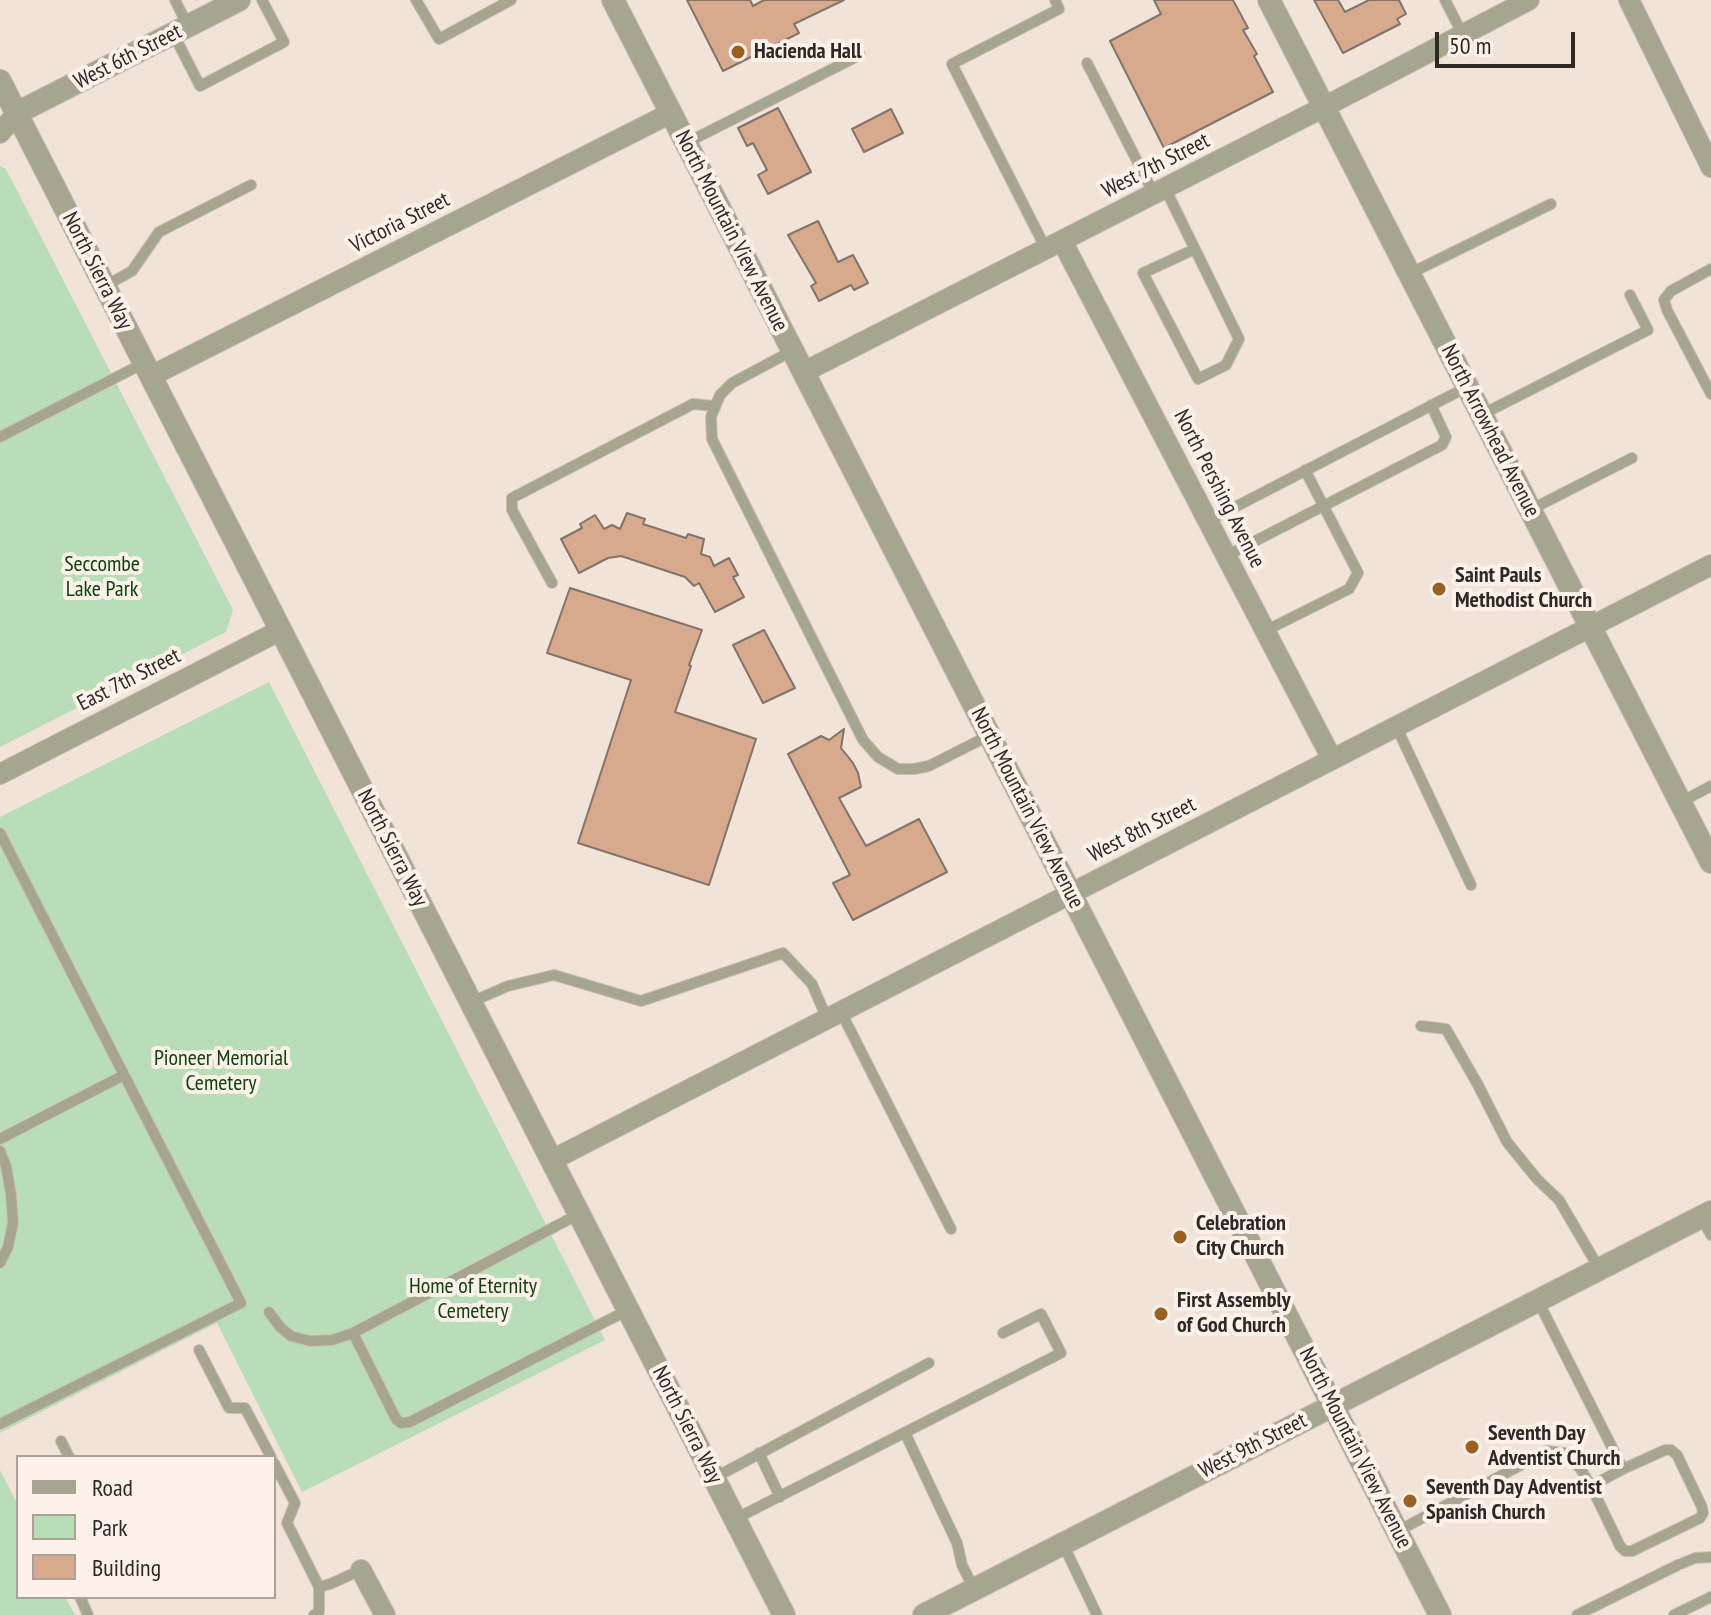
<!DOCTYPE html>
<html>
<head>
<meta charset="utf-8">
<style>
  body { margin:0 }
  #map { position:relative; width:1711px; height:1615px; overflow:hidden; background:#f2e3d9; font-family:"PT Sans Narrow",sans-serif }
  canvas { display:block }
  .legend { position:absolute; left:16px; top:1455px; width:260px; height:144px; box-sizing:border-box; background:#fdf1e9; border:2px solid #aba19b; margin:0; padding:10px 14px; list-style:none; font-size:24px; color:#2f2926 }
  .legend li { display:flex; align-items:center; gap:16px; height:40px }
  .legend b { width:40px; border:2px solid #aba19b }
  .scale { position:absolute; left:1435px; top:32px; width:140px; height:36px; box-sizing:border-box; border:4px solid #2f2926; border-top:0; padding-left:10px; font-size:24px; line-height:28px; white-space:nowrap; color:#2f2926; -webkit-text-stroke:6px #fdf1e9; paint-order:stroke }
</style>
</head>
<body>
<div id="map">
<canvas width="1711" height="1615"></canvas>
<ul class="legend">
<li><b style="height:10px;background:#a6a590"></b>Road</li>
<li><b style="height:22px;background:#b9ddb6"></b>Park</li>
<li><b style="height:22px;background:#d7aa8d"></b>Building</li>
</ul>
<div class="scale">50 m</div>
</div>
<script>
const ctx = document.querySelector('canvas').getContext('2d');
ctx.lineJoin = 'round';
function fill(path, color) {
  ctx.fillStyle = color;
  ctx.fill(path, 'evenodd');
}
function toPath(rows) {
  const path = new Path2D();
  for (const r of rows) {
    path.moveTo(r[0], r[1]);
    for (let i = 2; i < r.length; i += 2) path.lineTo(r[i], r[i + 1]);
  }
  return path;
}
function strokePath(path, color, width, dash) {
  ctx.strokeStyle = color;
  ctx.lineWidth = width;
  ctx.lineCap = dash ? 'butt' : 'round';
  ctx.setLineDash(dash || []);
  ctx.stroke(path);
}
function write(font, color, halo, rows, align = 'center') {
  ctx.font = font + ' "PT Sans Narrow",sans-serif';
  ctx.lineWidth = 8;
  ctx.setLineDash([]);
  ctx.textBaseline = 'middle';
  ctx.strokeStyle = halo;
  ctx.fillStyle = color;
  for (const [text, x, y, turn = 0] of rows) {
    ctx.save();
    ctx.translate(x, y);
    ctx.rotate((+turn || 0) * Math.PI / 180);
    ctx.textAlign = isNaN(turn) ? turn : align;
    if (halo) ctx.strokeText(text, 0, 0);
    ctx.fillText(text, 0, 0);
    ctx.restore();
  }
}
fill(toPath([
  [0,166,6,169,233,610,226,632,0,747],
  [269,682,605,1340,302,1492,217,1323,0,1433,0,817],
  [0,1470,18,1505,18,1597,65,1597,75,1615,0,1615]
]), '#b9ddb6');
const building = toPath([
  [687,0,750,0,753,6,764,0,844,0,794,24,799,33,723,71,687,0],
  [1154,0,1233,0,1248,28,1243,30,1257,54,1254,56,1273,92,1164,148,1110,41,1161,14,1154,0],
  [1314,0,1338,0,1345,12,1369,0,1399,0,1406,14,1397,19,1400,24,1343,53,1314,0],
  [778,108,811,172,768,194,758,175,767,170,753,143,747,146,738,128,778,108],
  [891,109,903,133,864,152,852,129,891,109],
  [818,221,838,262,853,255,868,283,854,290,851,285,819,301,811,286,816,283,788,235,818,221],
  [627,513,645,519,643,524,686,538,688,534,704,539,701,554,710,557,714,566,729,558,738,575,733,577,744,597,715,612,699,583,694,586,685,577,621,556,608,558,579,573,561,539,582,528,580,524,595,515,604,529,612,525,620,529,627,513],
  [570,588,702,630,689,665,691,666,675,712,756,739,709,885,578,843,631,680,547,653,570,588],
  [764,630,795,688,763,703,733,645,764,630],
  [844,729,841,748,853,763,858,773,861,787,839,798,866,846,919,819,947,872,853,920,833,883,850,875,788,754,821,736,829,740,844,729]
]);
fill(building, '#d7aa8d');
strokePath(building, '#82746b', 2);
const service = toPath([
  [175,0,188,26],
  [416,0,439,39,511,0],
  [1445,0,1463,35],
  [173,33,200,86,284,42,262,0],
  [1087,63,1154,194],
  [686,143,860,55],
  [1165,188,1239,339,1226,365,1198,379,1143,273,1195,249],
  [1046,249,952,64,1059,9,1055,0],
  [1711,269,1671,291,1664,300,1667,310,1711,394],
  [1409,274,1551,204],
  [105,286,132,271,159,232,251,185],
  [792,351,732,383,720,395,711,417,712,439,863,740,878,757,898,769,914,769,929,766,990,735],
  [1481,415,1648,330,1630,295],
  [0,437,144,363],
  [1530,510,1632,458],
  [1208,521,1467,387],
  [1226,556,1442,445,1446,437,1431,405],
  [552,583,512,510,512,498,693,404,714,406],
  [1265,631,1349,589,1358,573,1305,470],
  [1396,726,1471,885],
  [1681,802,1711,786],
  [0,833,241,1303,0,1424],
  [471,1002,508,986,554,975,641,1001,783,953,812,984,827,1019],
  [841,1012,951,1229],
  [1421,1026,1446,1029,1478,1085,1507,1142,1537,1179,1559,1200,1600,1270],
  [0,1139,124,1075],
  [0,1151,6,1166,11,1195,13,1223,8,1247,0,1263],
  [1701,1217,1711,1235],
  [269,1312,280,1327,291,1336,310,1341,332,1340,353,1333,579,1214],
  [353,1333,396,1419,401,1423,410,1422,628,1310],
  [199,1350,229,1408,245,1408,271,1457],
  [905,1433,957,1543,962,1565,974,1589],
  [61,1441,69,1457],
  [759,1453,780,1497],
  [274,1463,295,1503,287,1523,319,1587,319,1612,314,1615],
  [714,1478,929,1363],
  [1591,1486,1623,1469],
  [735,1519,1061,1353,1041,1314,1003,1333],
  [1398,1531,1547,1451,1564,1453,1580,1468,1591,1486,1620,1546,1625,1551,1632,1551,1700,1518,1703,1513,1702,1507,1677,1455,1671,1450,1665,1450,1623,1469,1538,1301],
  [1063,1544,1097,1615],
  [319,1587,330,1584,361,1570],
  [80,1597,88,1615],
  [1577,1615,1678,1565,1695,1558,1711,1557],
  [1674,1615,1711,1597]
]);
const minor = toPath([
  [1629,0,1711,167],
  [0,133,17,113],
  [1062,241,1332,759],
  [804,372,1324,107,1529,0],
  [151,376,671,113],
  [0,774,281,630],
  [552,1160,1711,565],
  [361,1570,385,1615]
]);
const tertiary = toPath([
  [613,0,1440,1615],
  [1269,0,1711,862],
  [0,81,784,1615],
  [17,113,239,0],
  [924,1615,1711,1212]
]);
strokePath(service, '#cbbeb5', 12);
strokePath(minor, '#cbbeb5', 22);
strokePath(tertiary, '#cbbeb5', 24);
strokePath(service, '#a6a590', 10);
strokePath(minor, '#a6a590', 20);
strokePath(tertiary, '#a6a590', 22);
for (const [x, y, r, color] of [
  [738,52,8,"#9a601f"],
  [1439,589,8,"#9a601f"],
  [1180,1237,8,"#9a601f"],
  [1161,1314,8,"#9a601f"],
  [1472,1447,8,"#9a601f"],
  [1410,1501,8,"#9a601f"]
]) {
  const dot = new Path2D();
  dot.arc(x, y, r, 0, 2 * Math.PI);
  ctx.fillStyle = color;
  ctx.fill(dot);
  strokePath(dot, '#fdf1e9', 3);
}
write('bold 22px', '#2f2926', '#fdf1e9', [
  ["Hacienda Hall",754,52],
  ["Saint Pauls",1455,576],
  ["Methodist Church",1455,601],
  ["Celebration",1196,1224],
  ["City Church",1196,1249],
  ["First Assembly",1177,1301],
  ["of God Church",1177,1326],
  ["Seventh Day",1488,1434],
  ["Adventist Church",1488,1459],
  ["Seventh Day Adventist",1426,1488],
  ["Spanish Church",1426,1513]
], 'left');
write('22px', '#2f2926', '#fdf1e9', [
  ["West 6th Street",128,57,-27],
  ["West 7th Street",1156,166,-27],
  ["Victoria Street",400,223,-27],
  ["North Mountain View Avenue",731,231,63],
  ["North Sierra Way",97,271,63],
  ["North Arrowhead Avenue",1490,431,63],
  ["North Pershing Avenue",1219,489,63],
  ["East 7th Street",129,680,-27],
  ["North Mountain View Avenue",1027,808,63],
  ["West 8th Street",1142,830,-27],
  ["North Sierra Way",392,848,63],
  ["North Sierra Way",687,1425,63],
  ["West 9th Street",1253,1446,-27],
  ["North Mountain View Avenue",1355,1448,63]
]);
write('22px', '#0e420f', '#fdf1e9', [
  ["Seccombe",102,565],
  ["Lake Park",102,590],
  ["Pioneer Memorial",221,1059],
  ["Cemetery",221,1084],
  ["Home of Eternity",473,1287],
  ["Cemetery",473,1312]
]);
</script>
</body>
</html>
